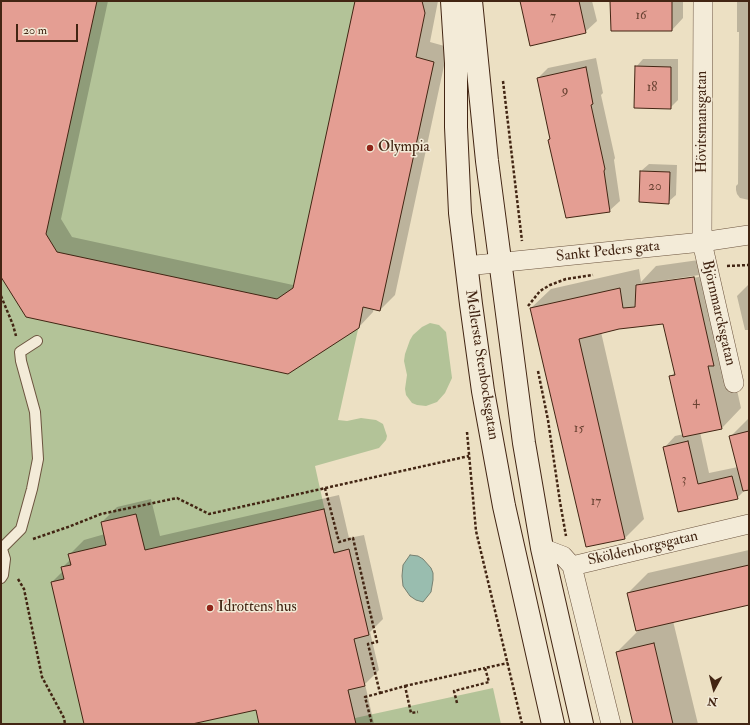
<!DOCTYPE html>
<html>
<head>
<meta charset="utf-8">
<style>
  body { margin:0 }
  #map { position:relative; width:750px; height:725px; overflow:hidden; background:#ece0c3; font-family:"IM FELL Double Pica",serif }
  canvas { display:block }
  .frame { position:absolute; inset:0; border:2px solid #422513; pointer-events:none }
  .north { position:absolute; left:694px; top:669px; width:40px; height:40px; -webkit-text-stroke:3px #f3ebd8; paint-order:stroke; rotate:187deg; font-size:11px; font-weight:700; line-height:16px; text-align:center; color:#422513 }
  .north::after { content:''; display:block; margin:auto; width:14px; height:18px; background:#422513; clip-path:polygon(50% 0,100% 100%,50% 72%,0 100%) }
  .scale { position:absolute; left:16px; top:24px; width:62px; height:18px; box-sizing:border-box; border:2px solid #422513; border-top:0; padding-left:5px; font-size:12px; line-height:14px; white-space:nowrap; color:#422513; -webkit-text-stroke:3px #f3ebd8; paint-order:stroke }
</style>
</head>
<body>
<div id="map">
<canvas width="750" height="725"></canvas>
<div class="frame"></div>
<div class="north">N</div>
<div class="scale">20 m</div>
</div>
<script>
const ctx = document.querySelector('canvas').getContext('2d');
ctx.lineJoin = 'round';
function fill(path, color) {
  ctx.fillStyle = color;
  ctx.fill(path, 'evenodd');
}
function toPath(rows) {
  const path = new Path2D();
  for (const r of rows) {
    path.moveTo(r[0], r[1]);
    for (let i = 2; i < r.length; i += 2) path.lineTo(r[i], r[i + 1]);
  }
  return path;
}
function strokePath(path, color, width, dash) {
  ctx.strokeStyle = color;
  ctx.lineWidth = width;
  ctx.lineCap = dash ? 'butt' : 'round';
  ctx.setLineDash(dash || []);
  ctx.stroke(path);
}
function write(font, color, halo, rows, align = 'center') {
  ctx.font = font + ' "IM FELL Double Pica",serif';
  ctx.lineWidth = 3;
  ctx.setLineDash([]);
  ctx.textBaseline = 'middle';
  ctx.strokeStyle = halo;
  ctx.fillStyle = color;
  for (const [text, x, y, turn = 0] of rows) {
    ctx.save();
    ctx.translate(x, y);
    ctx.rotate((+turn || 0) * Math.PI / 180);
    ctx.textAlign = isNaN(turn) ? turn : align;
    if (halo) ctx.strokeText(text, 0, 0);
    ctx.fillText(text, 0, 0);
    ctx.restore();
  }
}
fill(toPath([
  [1,1,422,1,416,57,434,62,380,311,363,307,338,420,347,421,361,418,376,420,383,424,387,436,386,440,379,448,315,466,334,552,349,549,369,635,354,639,364,684,348,690,355,718,493,688,501,724,1,724],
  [430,323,439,325,446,332,452,378,445,393,437,402,426,406,417,405,412,403,406,395,405,389,407,375,404,361,405,354,410,340,413,335,422,327]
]), '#b3c398');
const water = toPath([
  [410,555,418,556,423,559,431,568,433,573,433,580,431,592,423,602,416,600,410,596,403,586,402,576,403,565,410,555]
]);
fill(water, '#99bdaf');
strokePath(water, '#768071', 1);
fill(toPath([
  [1,1,108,1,61,219,72,237,293,285,295,283,356,1,438,1,430,42,448,47,395,295,380,310,374,308,373,312,358,328,1,277],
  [521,1,592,1,597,21,585,32],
  [611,1,683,1,683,18,672,30],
  [737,1,749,1,749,200,740,198,737,194,736,190,736,186,738,184,739,32,737,32],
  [596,58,603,93,601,95,615,158,614,160,620,201,609,211,550,139,538,78,548,68],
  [643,59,678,59,678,100,670,108,636,67],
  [649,164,677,165,676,195,668,202,641,171],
  [713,258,728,350,741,408,722,428,700,432,709,473,738,467,731,436,749,418,749,486,737,498,679,511,664,448,675,436,684,434,671,376,675,372,664,323,618,328,601,332,644,519,625,538,587,546,531,308,551,289,639,269,641,282,656,266],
  [699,275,699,277,654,284,654,282],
  [749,284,749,330,745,330,737,296],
  [339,495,349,538,364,535,383,619,370,632,379,670,365,684,374,724,260,724,257,709,188,724,85,724,52,582,63,571,62,568,70,560,69,555,84,540,105,534,102,522,117,507,151,499,160,536],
  [749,550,749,604,673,621,698,724,634,724,617,652,640,629,628,593,648,573]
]), '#0003');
const building = toPath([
  [1,1,97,1,46,234,57,252,277,299,293,288,355,1,422,1,425,13,416,57,434,62,380,311,363,307,359,328,288,374,26,317,1,277,1,1],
  [520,1,579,1,586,33,530,46,520,1],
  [610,1,672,1,672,31,611,31,610,1],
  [635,66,671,67,671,109,634,108,635,66],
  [586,67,593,104,591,105,605,169,604,171,610,212,566,218,548,140,550,139,537,78,586,67],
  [640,171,670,172,669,204,639,202,640,171],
  [694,277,714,366,708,366,722,429,683,437,669,376,675,375,663,324,619,329,579,339,625,539,586,547,530,308,620,288,623,308,635,307,636,285,694,277],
  [749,431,749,490,743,491,729,436,749,431],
  [688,441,698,484,732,476,738,499,678,512,663,447,688,441],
  [324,509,334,553,349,549,369,635,354,639,365,686,348,690,356,724,259,724,256,710,192,724,84,724,51,582,64,579,61,567,71,565,68,554,106,545,101,522,136,514,145,550,324,509],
  [749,565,749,605,636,631,627,593,749,565],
  [654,643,673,724,633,724,616,652,654,643]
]);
fill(building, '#e49e93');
strokePath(building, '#422513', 1);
const lane = toPath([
  [1,546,5,559,3,575,1,578],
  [2,548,21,529,32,489,38,459,35,412,21,361,20,352,37,341]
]);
const street = toPath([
  [703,1,702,242,734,383],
  [466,266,702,242,749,235],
  [542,548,563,556,572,566,611,724],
  [572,566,749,524]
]);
const secondary = toPath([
  [452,1,456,63,456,127,460,213,471,304,483,391,504,506,553,724],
  [471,1,487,161,524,443,542,548,582,724]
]);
strokePath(lane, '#6c543f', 12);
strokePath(street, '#6c543f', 20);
strokePath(secondary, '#422513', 24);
strokePath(toPath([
  [503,81,522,241],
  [727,266,749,265],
  [1,296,13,325,16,336],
  [528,306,540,291,550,285,566,279,593,275],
  [538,371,548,420,560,502,566,536],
  [467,432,476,531,522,724],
  [325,488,339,542,353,538,377,642,368,644,380,693,365,697,372,724],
  [33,539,68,527,101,514,177,498,209,514,469,456],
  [18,579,24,589,42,677,64,718,65,724],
  [405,686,485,668],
  [380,693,405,686,411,713,418,712],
  [457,703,454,691,489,682,485,668,508,663]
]), '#422513', 2.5, [3, 2]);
strokePath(lane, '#f3ebd8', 10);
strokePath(street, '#f3ebd8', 19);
strokePath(secondary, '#f3ebd8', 22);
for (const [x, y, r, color] of [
  [370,148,4,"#8f2418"],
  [210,608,4,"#8f2418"]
]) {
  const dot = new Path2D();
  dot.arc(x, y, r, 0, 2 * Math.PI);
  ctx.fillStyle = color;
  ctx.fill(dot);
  strokePath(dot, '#f3ebd8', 1.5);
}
write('13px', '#6a4333', null, [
  ["16",641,16],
  ["7",553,17],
  ["18",652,88],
  ["9",565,91],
  ["20",655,187],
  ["4",696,402],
  ["15",579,429],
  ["3",684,480],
  ["17",596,502]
]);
write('15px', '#422513', '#f3ebd8', [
  ["Hövitsmansgatan",703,122,-90],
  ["Sankt Peders gata",608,252,-6],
  ["Björnmarcksgatan",718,313,77],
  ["Mellersta Stenbocksgatan",481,365,81],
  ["Sköldenborgsgatan",643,549,-13]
]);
write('15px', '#422513', '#f3ebd8', [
  ["Olympia",378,148],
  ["Idrottens hus",218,608]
], 'left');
</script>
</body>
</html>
